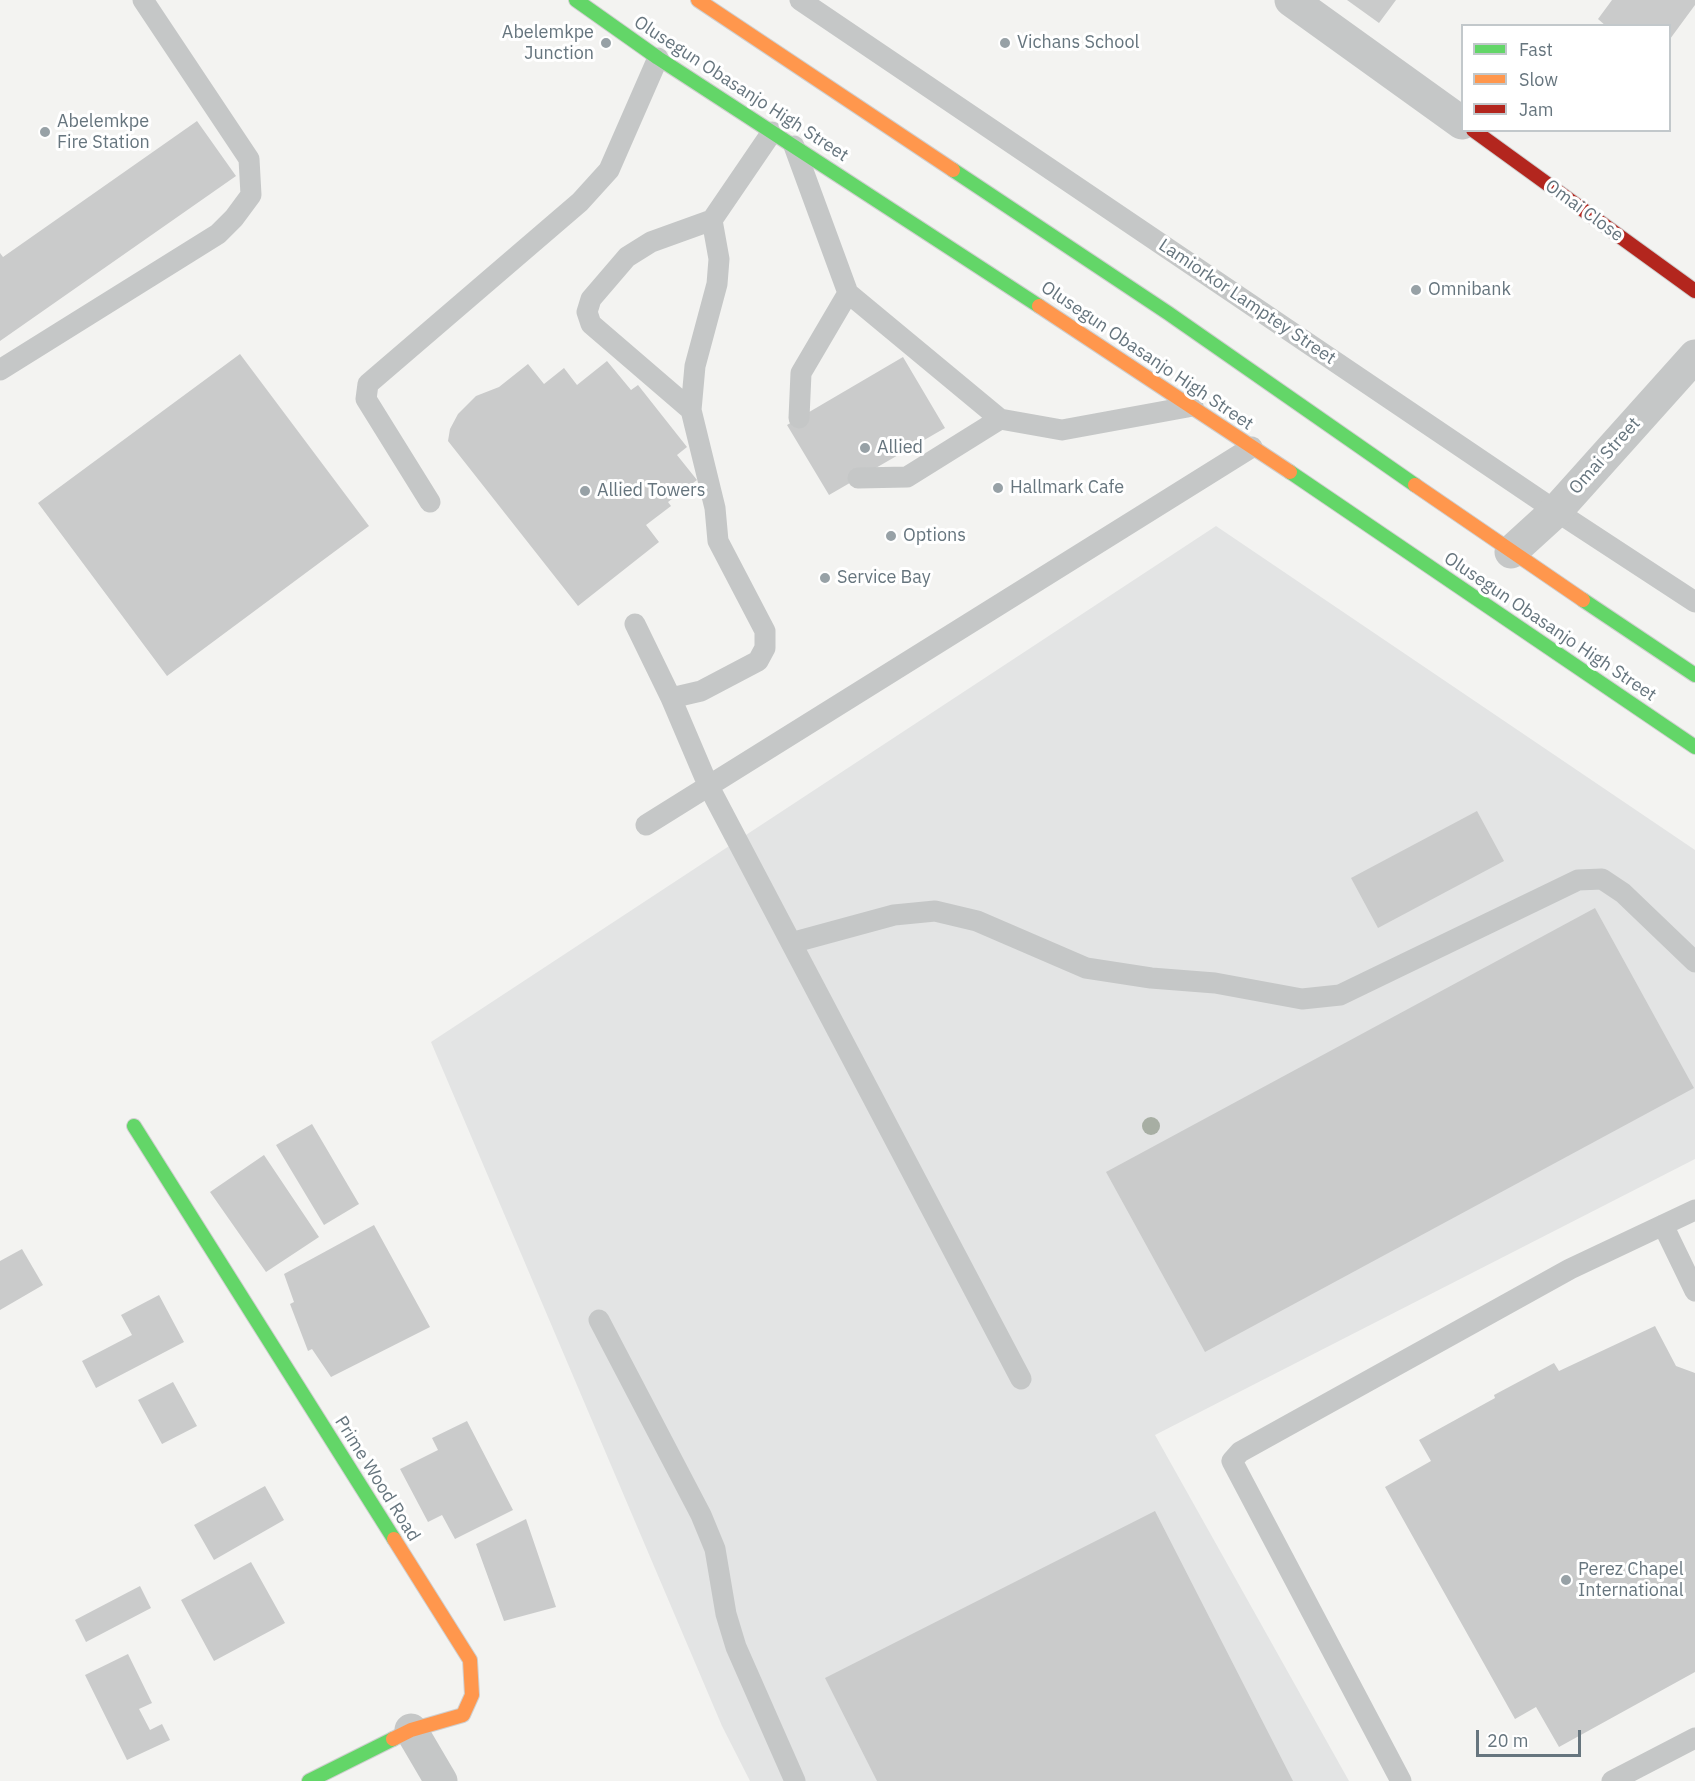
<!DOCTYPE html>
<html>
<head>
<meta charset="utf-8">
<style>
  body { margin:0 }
  #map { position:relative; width:1695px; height:1781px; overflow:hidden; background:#f3f3f1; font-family:"IBM Plex Sans",sans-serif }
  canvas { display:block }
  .legend { position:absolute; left:1461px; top:24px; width:210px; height:108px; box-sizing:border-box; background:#fff; border:2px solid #c2c8cb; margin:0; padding:8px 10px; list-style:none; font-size:18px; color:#66757e }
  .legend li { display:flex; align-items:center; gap:12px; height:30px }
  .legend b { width:30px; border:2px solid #c2c8cb }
  .scale { position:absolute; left:1476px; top:1730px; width:105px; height:27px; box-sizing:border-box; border:3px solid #66757e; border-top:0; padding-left:8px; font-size:18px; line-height:21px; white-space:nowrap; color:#66757e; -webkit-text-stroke:4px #fff; paint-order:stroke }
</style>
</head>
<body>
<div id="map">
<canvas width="1695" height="1781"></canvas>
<ul class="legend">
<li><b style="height:8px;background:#63d668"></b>Fast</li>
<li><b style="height:8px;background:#ff974d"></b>Slow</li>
<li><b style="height:8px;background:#b3261e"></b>Jam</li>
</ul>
<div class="scale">20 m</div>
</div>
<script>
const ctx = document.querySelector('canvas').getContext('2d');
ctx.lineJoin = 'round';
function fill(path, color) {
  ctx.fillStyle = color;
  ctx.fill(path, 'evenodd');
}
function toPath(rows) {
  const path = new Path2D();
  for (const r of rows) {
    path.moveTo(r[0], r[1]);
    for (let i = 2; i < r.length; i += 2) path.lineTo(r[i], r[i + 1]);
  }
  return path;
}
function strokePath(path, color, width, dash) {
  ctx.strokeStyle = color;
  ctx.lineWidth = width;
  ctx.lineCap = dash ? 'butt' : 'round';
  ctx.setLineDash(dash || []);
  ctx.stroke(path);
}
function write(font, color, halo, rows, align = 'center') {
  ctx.font = font + ' "IBM Plex Sans",sans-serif';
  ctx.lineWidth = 6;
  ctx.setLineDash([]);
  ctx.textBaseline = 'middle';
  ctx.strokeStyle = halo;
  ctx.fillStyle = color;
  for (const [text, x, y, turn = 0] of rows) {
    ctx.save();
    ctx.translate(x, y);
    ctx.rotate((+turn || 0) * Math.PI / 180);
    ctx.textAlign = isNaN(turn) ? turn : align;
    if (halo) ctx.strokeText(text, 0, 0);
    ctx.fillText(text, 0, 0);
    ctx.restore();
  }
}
fill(toPath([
  [1216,526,1695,850,1695,1159,1155,1435,1349,1781,750,1781,722,1726,431,1042]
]), '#e3e4e4');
fill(toPath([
  [1347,0,1396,0,1379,23],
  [1612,0,1695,0,1695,5,1670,39,1670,26,1606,26,1598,19],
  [197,121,236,176,0,341,0,253,3,257],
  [240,354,369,526,167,676,38,503],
  [903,357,945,428,829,495,787,425],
  [607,361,631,390,638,385,687,447,677,455,697,480,668,502,671,506,646,525,659,542,578,606,448,441,450,429,458,414,476,396,499,387,528,364,544,384,564,368,577,385],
  [1477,811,1504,861,1378,928,1351,878],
  [1595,908,1694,1088,1205,1352,1106,1172],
  [312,1124,359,1204,324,1225,276,1145],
  [264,1155,319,1237,266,1272,210,1192],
  [374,1225,430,1327,331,1377,312,1349,308,1351,290,1304,294,1302,284,1274],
  [22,1249,43,1285,0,1310,0,1261],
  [159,1295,184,1342,96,1388,82,1361,132,1335,121,1315],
  [1655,1326,1676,1366,1695,1373,1695,1672,1559,1747,1536,1707,1515,1719,1385,1487,1431,1461,1419,1440,1495,1398,1494,1395,1554,1363,1559,1371],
  [173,1382,197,1426,162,1444,138,1400],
  [467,1421,513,1510,455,1539,442,1515,428,1522,400,1469,438,1450,432,1438],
  [265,1486,284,1520,214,1560,194,1525],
  [1155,1511,1293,1781,877,1781,825,1678],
  [526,1519,556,1607,504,1621,476,1544],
  [251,1562,285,1623,214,1661,181,1600],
  [140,1586,151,1608,86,1642,75,1620],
  [128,1654,152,1703,139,1709,150,1730,162,1724,170,1740,127,1760,85,1675]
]), '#cacbcb');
const fast = toPath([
  [576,0,658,58,1039,306],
  [953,170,1168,313,1415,485],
  [1290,472,1695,747],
  [1583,600,1695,675],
  [134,1126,394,1539],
  [309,1781,393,1739]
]);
const slow = toPath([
  [698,0,953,170],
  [1039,306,1290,472],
  [1415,485,1583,600],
  [393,1739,411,1730,463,1715,472,1695,470,1660,394,1539]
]);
const jam = toPath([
  [1473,130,1695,291]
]);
strokePath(fast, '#cfcfcf', 16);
strokePath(slow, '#cfcfcf', 16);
strokePath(jam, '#cfcfcf', 16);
strokePath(toPath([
  [800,0,1556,511,1695,602],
  [794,146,848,293,1000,419,1062,430,1193,406],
  [0,370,218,234,234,218,251,195,249,159,143,0],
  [691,410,591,324,587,312,591,299,627,257,651,242,712,220],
  [799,418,801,373,848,293],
  [858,478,907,477,1000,419],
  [430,502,366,399,368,384,580,202,609,170,658,58],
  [635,624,671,698,701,691,758,661,765,648,765,631,718,541,715,508,691,410,695,366,717,284,719,259,712,220,772,132],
  [671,698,708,785,1021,1379],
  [646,825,1252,447],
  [791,943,894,915,935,911,977,921,1086,968,1151,978,1215,983,1302,999,1340,995,1578,880,1602,879,1623,893,1695,962],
  [1663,1225,1695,1291],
  [599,1320,701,1515,715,1549,726,1614,736,1647,795,1781],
  [1401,1781,1232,1461,1240,1452,1570,1269,1695,1210],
  [1612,1781,1695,1738]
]), '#c5c7c7', 21);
strokePath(toPath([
  [1291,0,1462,123],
  [1511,552,1556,511,1695,356],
  [411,1730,441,1781]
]), '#c5c7c7', 33);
strokePath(fast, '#63d668', 14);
strokePath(slow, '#ff974d', 14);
strokePath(jam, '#b3261e', 14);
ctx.fillStyle = '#a7aea3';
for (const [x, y] of [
  [1151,1126]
]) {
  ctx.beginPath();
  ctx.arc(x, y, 9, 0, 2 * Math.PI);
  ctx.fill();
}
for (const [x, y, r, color] of [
  [606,43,6,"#97a1a6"],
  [1005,43,6,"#97a1a6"],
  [45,132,6,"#97a1a6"],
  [1416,290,6,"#97a1a6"],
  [865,448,6,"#97a1a6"],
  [998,488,6,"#97a1a6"],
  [585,491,6,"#97a1a6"],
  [891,536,6,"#97a1a6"],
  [825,578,6,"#97a1a6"],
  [1566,1580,6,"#97a1a6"]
]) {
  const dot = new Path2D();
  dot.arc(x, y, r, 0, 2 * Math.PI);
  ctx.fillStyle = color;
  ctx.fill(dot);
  strokePath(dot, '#fff', 2);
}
write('18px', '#66757e', '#fff', [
  ["Abelemkpe",594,33,"right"],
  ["Junction",594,54,"right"],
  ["Vichans School",1017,43],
  ["Abelemkpe",57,122],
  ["Fire Station",57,143],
  ["Omnibank",1428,290],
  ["Allied",877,448],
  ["Hallmark Cafe",1010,488],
  ["Allied Towers",597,491],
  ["Options",903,536],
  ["Service Bay",837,578],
  ["Perez Chapel",1578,1570],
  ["International",1578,1591]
], 'left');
write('18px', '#66757e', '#fff', [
  ["Olusegun Obasanjo High Street",741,89,33],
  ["Omai Close",1584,211,36],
  ["Lamiorkor Lamptey Street",1247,302,34],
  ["Olusegun Obasanjo High Street",1147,356,34],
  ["Omai Street",1605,456,-48],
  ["Olusegun Obasanjo High Street",1550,627,34],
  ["Prime Wood Road",377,1479,58]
]);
</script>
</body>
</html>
